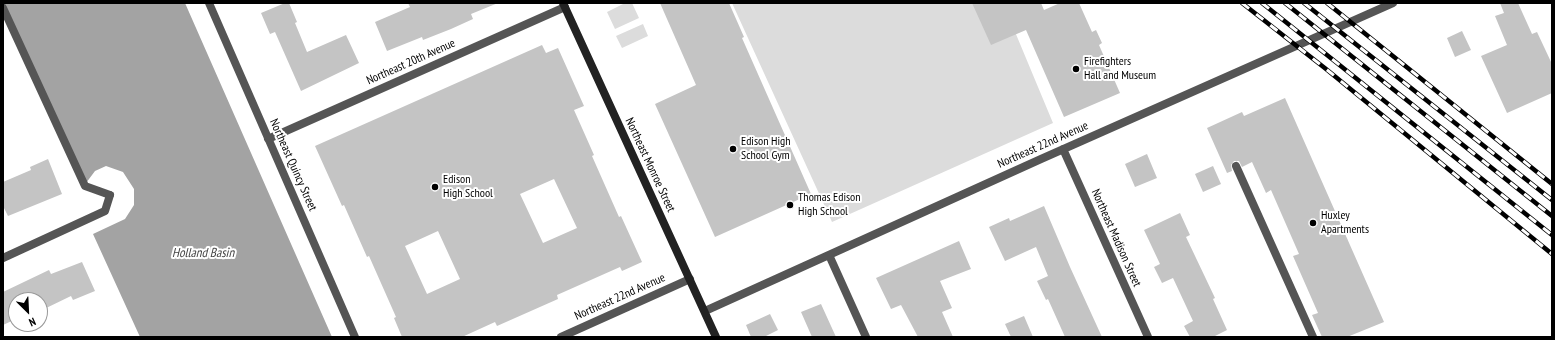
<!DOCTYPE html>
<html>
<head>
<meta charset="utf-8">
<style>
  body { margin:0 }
  #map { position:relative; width:1555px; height:340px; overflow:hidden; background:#fff; font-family:"PT Sans Narrow",sans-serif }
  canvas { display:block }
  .frame { position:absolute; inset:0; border:4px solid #000; pointer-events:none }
  .north { position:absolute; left:8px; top:292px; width:40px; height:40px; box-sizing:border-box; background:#fff; border:1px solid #999; border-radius:50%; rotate:156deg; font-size:11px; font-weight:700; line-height:16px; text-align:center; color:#000 }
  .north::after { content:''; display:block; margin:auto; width:14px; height:18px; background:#000; clip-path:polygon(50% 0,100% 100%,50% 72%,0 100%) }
</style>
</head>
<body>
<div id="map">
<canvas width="1555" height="340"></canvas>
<div class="frame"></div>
<div class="north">N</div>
</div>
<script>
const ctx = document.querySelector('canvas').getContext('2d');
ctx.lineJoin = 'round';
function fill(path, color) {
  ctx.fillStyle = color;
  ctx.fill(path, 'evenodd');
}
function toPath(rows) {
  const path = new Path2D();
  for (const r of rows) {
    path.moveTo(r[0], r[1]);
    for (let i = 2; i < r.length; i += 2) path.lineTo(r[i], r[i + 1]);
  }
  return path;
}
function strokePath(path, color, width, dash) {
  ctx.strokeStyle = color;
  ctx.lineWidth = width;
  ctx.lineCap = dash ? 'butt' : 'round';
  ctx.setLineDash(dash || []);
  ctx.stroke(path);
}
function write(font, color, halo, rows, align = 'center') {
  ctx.font = font + ' "PT Sans Narrow",sans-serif';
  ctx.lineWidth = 4;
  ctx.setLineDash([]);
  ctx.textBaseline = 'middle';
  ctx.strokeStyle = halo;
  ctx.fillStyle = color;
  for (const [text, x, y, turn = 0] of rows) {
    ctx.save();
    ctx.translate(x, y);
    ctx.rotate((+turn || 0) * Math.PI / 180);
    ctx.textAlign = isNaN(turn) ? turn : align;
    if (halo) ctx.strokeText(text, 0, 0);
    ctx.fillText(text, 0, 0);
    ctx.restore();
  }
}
fill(toPath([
  [625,3,632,3,639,18,615,29,607,12],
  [732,3,1003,3,1053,123,832,222],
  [643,24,648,36,622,48,616,36]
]), '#dcdcdc');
fill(toPath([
  [3,3,185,3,332,337,171,337,168,336,140,337,93,234,125,219,134,205,134,189,123,172,106,166,95,171,86,183,3,7]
]), '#a3a3a3');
fill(toPath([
  [285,3,289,3,297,22,295,23,307,52,346,35,359,63,301,91,275,32,270,34,261,13],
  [408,3,498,3,471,14,473,19,451,29,423,40,422,37,387,51,375,22,410,7],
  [660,3,729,3,744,37,742,38,811,194,715,237,655,104,696,85],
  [972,3,1041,3,1044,10,1060,3,1079,3,1092,32,1096,30,1102,43,1099,45,1120,93,1064,117,1026,30,991,45],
  [1500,3,1518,3,1532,34,1537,32,1552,64,1552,93,1507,113,1481,56,1507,45,1495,16,1504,13],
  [1462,31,1471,50,1455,57,1447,38],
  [542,45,546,53,558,48,584,106,574,110,594,155,592,156,619,217,621,216,642,262,622,271,620,267,557,295,558,299,497,326,495,322,462,337,402,337,394,318,396,317,369,256,367,257,344,205,342,206,315,146],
  [554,179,577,228,543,243,520,194],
  [438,231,460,279,427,294,405,246],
  [1285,98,1384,322,1347,337,1322,337,1312,315,1318,313,1293,256,1299,254,1271,190,1266,193,1252,162,1242,167,1239,161,1234,161,1231,165,1232,171,1227,173,1207,128,1242,112,1244,116],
  [1147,154,1157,178,1135,187,1125,164],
  [48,159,62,194,8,216,3,206,3,182,31,170,30,167],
  [1213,166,1221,184,1203,192,1195,174],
  [1044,206,1070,267,1102,337,1065,337,1048,299,1046,300,1037,281,1048,276,1036,247,1005,261,989,227,1009,218,1010,221],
  [1180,213,1190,235,1186,237,1215,298,1213,299,1227,330,1213,337,1190,337,1184,326,1193,321,1173,278,1162,283,1154,267,1160,264,1144,230],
  [959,241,971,269,940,281,952,308,942,312,953,337,918,337,901,305,891,309,876,278],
  [82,262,95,291,73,300,71,296,40,311,40,300,16,300,16,319,3,325,3,292,49,270,51,274],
  [821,304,836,337,812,337,801,312],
  [770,314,778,330,764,337,751,337,746,325],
  [1024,316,1033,337,1011,337,1005,324]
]), '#c4c4c4');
strokePath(toPath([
  [3,8,85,186,110,195],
  [1236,166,1313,337]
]), '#555', 8);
strokePath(toPath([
  [209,3,355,337],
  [268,139,565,7],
  [1063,149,1148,337],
  [829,255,866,337],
  [3,258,105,211,110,195],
  [705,311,1041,159,1393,3],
  [561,337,690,279]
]), '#555', 8);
strokePath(toPath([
  [563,3,716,337]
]), '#222', 8);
const rail = toPath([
  [1242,3,1326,69,1552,254],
  [1262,3,1552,235],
  [1285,3,1552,216],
  [1304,3,1552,200],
  [1327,3,1552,184]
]);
strokePath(rail, '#000', 4.5);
strokePath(rail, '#fff', 3, [9]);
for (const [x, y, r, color] of [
  [1076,69,4,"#000"],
  [733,149,4,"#000"],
  [435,187,4,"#000"],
  [790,205,4,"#000"],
  [1313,223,4,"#000"]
]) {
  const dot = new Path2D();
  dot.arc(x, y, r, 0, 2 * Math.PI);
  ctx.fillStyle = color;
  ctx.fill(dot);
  strokePath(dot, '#fff', 1.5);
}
write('12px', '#000', '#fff', [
  ["Northeast 20th Avenue",411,62,-24],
  ["Northeast 22nd Avenue",1043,145,-24],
  ["Northeast Quincy Street",293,165,66],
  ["Northeast Monroe Street",650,165,65],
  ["Northeast Madison Street",1116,238,66],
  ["Northeast 22nd Avenue",620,297,-24]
]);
write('12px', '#000', '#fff', [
  ["Firefighters",1084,62],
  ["Hall and Museum",1084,76],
  ["Edison High",741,142],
  ["School Gym",741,156],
  ["Edison",443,180],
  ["High School",443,194],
  ["Thomas Edison",798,198],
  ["High School",798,212],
  ["Huxley",1321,216],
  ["Apartments",1321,230]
], 'left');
write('italic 13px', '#444', '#fff', [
  ["Holland Basin",203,253]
]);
</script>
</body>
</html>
